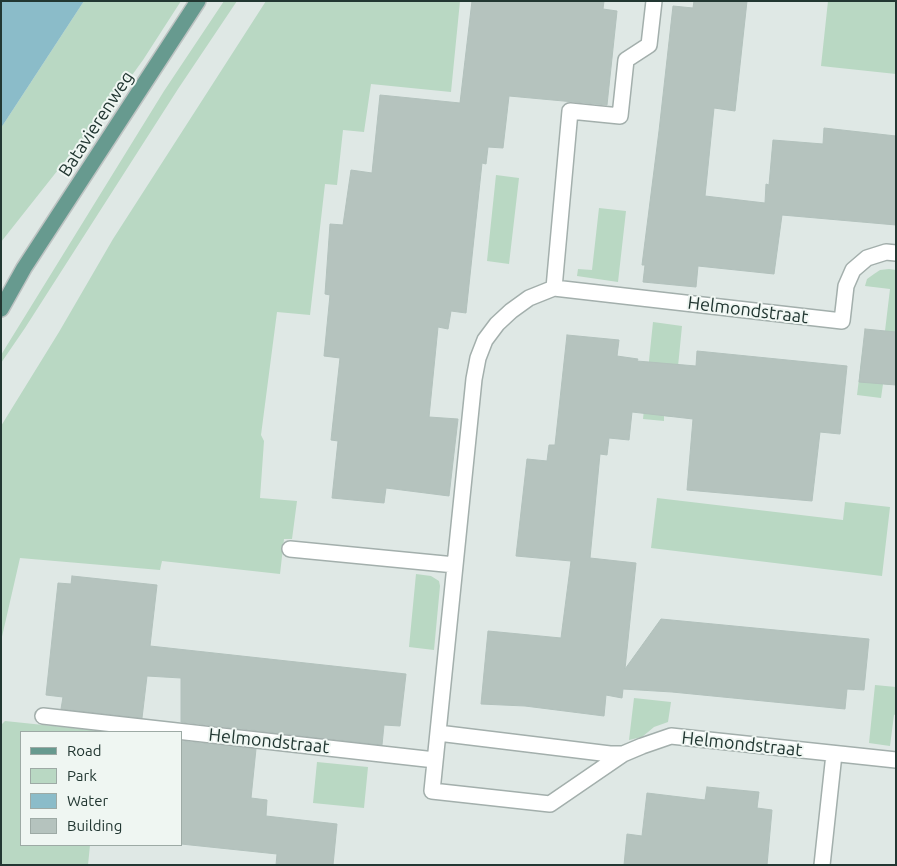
<!DOCTYPE html>
<html>
<head>
<meta charset="utf-8">
<style>
  body { margin:0 }
  #map { position:relative; width:897px; height:866px; overflow:hidden; background:#dfe8e5; font-family:Ubuntu,sans-serif }
  canvas { display:block }
  .frame { position:absolute; inset:0; border:2px solid #223732; pointer-events:none }
  .legend { position:absolute; left:20px; top:731px; width:162px; height:115px; box-sizing:border-box; background:#eff6f2; border:1px solid #9daaa5; margin:0; padding:6px 9px; list-style:none; font-size:15px; color:#223732 }
  .legend li { display:flex; align-items:center; gap:10px; height:25px }
  .legend b { width:25px; border:1px solid #9daaa5 }
</style>
</head>
<body>
<div id="map">
<canvas width="897" height="866"></canvas>
<div class="frame"></div>
<ul class="legend">
<li><b style="height:6px;background:#679a8f"></b>Road</li>
<li><b style="height:14px;background:#b9d8c3"></b>Park</li>
<li><b style="height:14px;background:#8bbcc9"></b>Water</li>
<li><b style="height:14px;background:#b5c3be"></b>Building</li>
</ul>
</div>
<script>
const ctx = document.querySelector('canvas').getContext('2d');
ctx.lineJoin = 'round';
function fill(path, color) {
  ctx.fillStyle = color;
  ctx.fill(path, 'evenodd');
}
function toPath(rows) {
  const path = new Path2D();
  for (const r of rows) {
    path.moveTo(r[0], r[1]);
    for (let i = 2; i < r.length; i += 2) path.lineTo(r[i], r[i + 1]);
  }
  return path;
}
function strokePath(path, color, width, dash) {
  ctx.strokeStyle = color;
  ctx.lineWidth = width;
  ctx.lineCap = dash ? 'butt' : 'round';
  ctx.setLineDash(dash || []);
  ctx.stroke(path);
}
function write(font, color, halo, rows, align = 'center') {
  ctx.font = font + ' Ubuntu,sans-serif';
  ctx.lineWidth = 4;
  ctx.setLineDash([]);
  ctx.textBaseline = 'middle';
  ctx.strokeStyle = halo;
  ctx.fillStyle = color;
  for (const [text, x, y, turn = 0] of rows) {
    ctx.save();
    ctx.translate(x, y);
    ctx.rotate((+turn || 0) * Math.PI / 180);
    ctx.textAlign = isNaN(turn) ? turn : align;
    if (halo) ctx.strokeText(text, 0, 0);
    ctx.fillText(text, 0, 0);
    ctx.restore();
  }
}
fill(toPath([
  [84,1,181,1,143,60,122,89,1,242,1,128],
  [224,1,237,1,178,89,25,328,1,363,1,355,164,91],
  [266,1,460,1,451,92,371,84,364,132,343,130,337,185,325,184,310,315,277,312,261,435,264,441,260,498,297,501,292,539,284,539,280,574,162,561,160,570,20,558,1,641,1,426,59,332,113,239],
  [828,1,896,1,896,74,821,66],
  [496,175,519,178,509,264,487,261],
  [599,208,626,211,618,282,577,276,578,269,592,270],
  [889,269,896,270,896,330,890,385,883,384,881,398,857,395,862,354,882,356,890,289,865,286,867,279,874,274,880,270],
  [653,322,682,326,673,417,664,416,664,421,643,419],
  [657,498,843,520,845,502,890,507,882,576,651,548],
  [416,574,431,576,439,581,440,586,434,650,409,647],
  [875,685,896,687,896,714,894,715,890,746,869,743],
  [634,698,671,702,668,722,654,727,642,737,629,740],
  [5,721,101,731,101,732,21,732,21,845,90,845,88,865,1,865,1,725],
  [317,762,368,767,364,808,313,803]
]), '#b9d8c3');
fill(toPath([
  [1,1,84,1,1,128]
]), '#8bbcc9');
const building = toPath([
  [472,1,604,1,603,9,617,11,607,105,509,96,503,148,488,147,486,164,482,163,466,313,451,311,448,329,438,327,429,417,458,419,449,496,386,488,384,503,332,498,338,441,331,440,340,358,324,356,330,295,325,294,330,224,343,225,351,170,372,173,380,95,460,103,472,1],
  [694,1,747,1,735,111,714,108,705,196,765,203,766,184,769,185,773,140,823,144,824,128,896,136,896,225,782,215,774,274,698,266,696,287,643,282,645,265,642,265,659,131,673,6,693,8,694,1],
  [865,329,896,332,896,385,859,382,865,329],
  [567,335,619,340,617,356,638,359,637,361,696,366,697,351,847,366,840,434,820,432,812,501,687,490,693,419,632,412,629,440,609,438,607,455,600,454,590,558,636,563,625,669,661,619,869,639,864,690,847,689,845,709,672,692,623,689,622,698,606,695,604,716,525,706,481,704,488,631,561,638,571,561,516,556,527,459,547,461,549,445,555,445,567,335],
  [72,576,157,585,150,646,406,674,400,726,384,725,382,745,181,722,181,678,147,676,142,718,61,709,63,697,46,695,58,583,71,584,72,576],
  [181,741,256,749,251,798,267,800,266,816,337,824,333,865,276,865,277,854,181,844,181,741],
  [707,787,759,792,757,808,772,810,767,865,624,865,627,834,642,836,647,793,705,800,707,787]
]);
fill(building, '#b5c3be');
strokePath(building, '#b2c1bc', 1);
const minor = toPath([
  [554,288,570,111,620,116,626,60,649,45,654,1],
  [290,549,455,565],
  [43,716,435,760],
  [438,733,610,754,623,754,642,746,671,736,896,760],
  [623,754,550,804,432,791,474,379,478,358,485,340,497,324,511,311,529,298,554,288,842,321,846,286,853,270,867,258,886,252,896,253],
  [822,865,834,754]
]);
const major = toPath([
  [1,309,24,268,198,1]
]);
strokePath(minor, '#a3afac', 18);
strokePath(major, '#bdc3c2', 18);
strokePath(minor, '#fff', 15);
strokePath(major, '#679a8f', 15);
write('18px', '#223732', '#eff6f2', [
  ["Batavierenweg",96,124,-57],
  ["Helmondstraat",748,310,7],
  ["Helmondstraat",269,741,6],
  ["Helmondstraat",742,744,6]
]);
</script>
</body>
</html>
